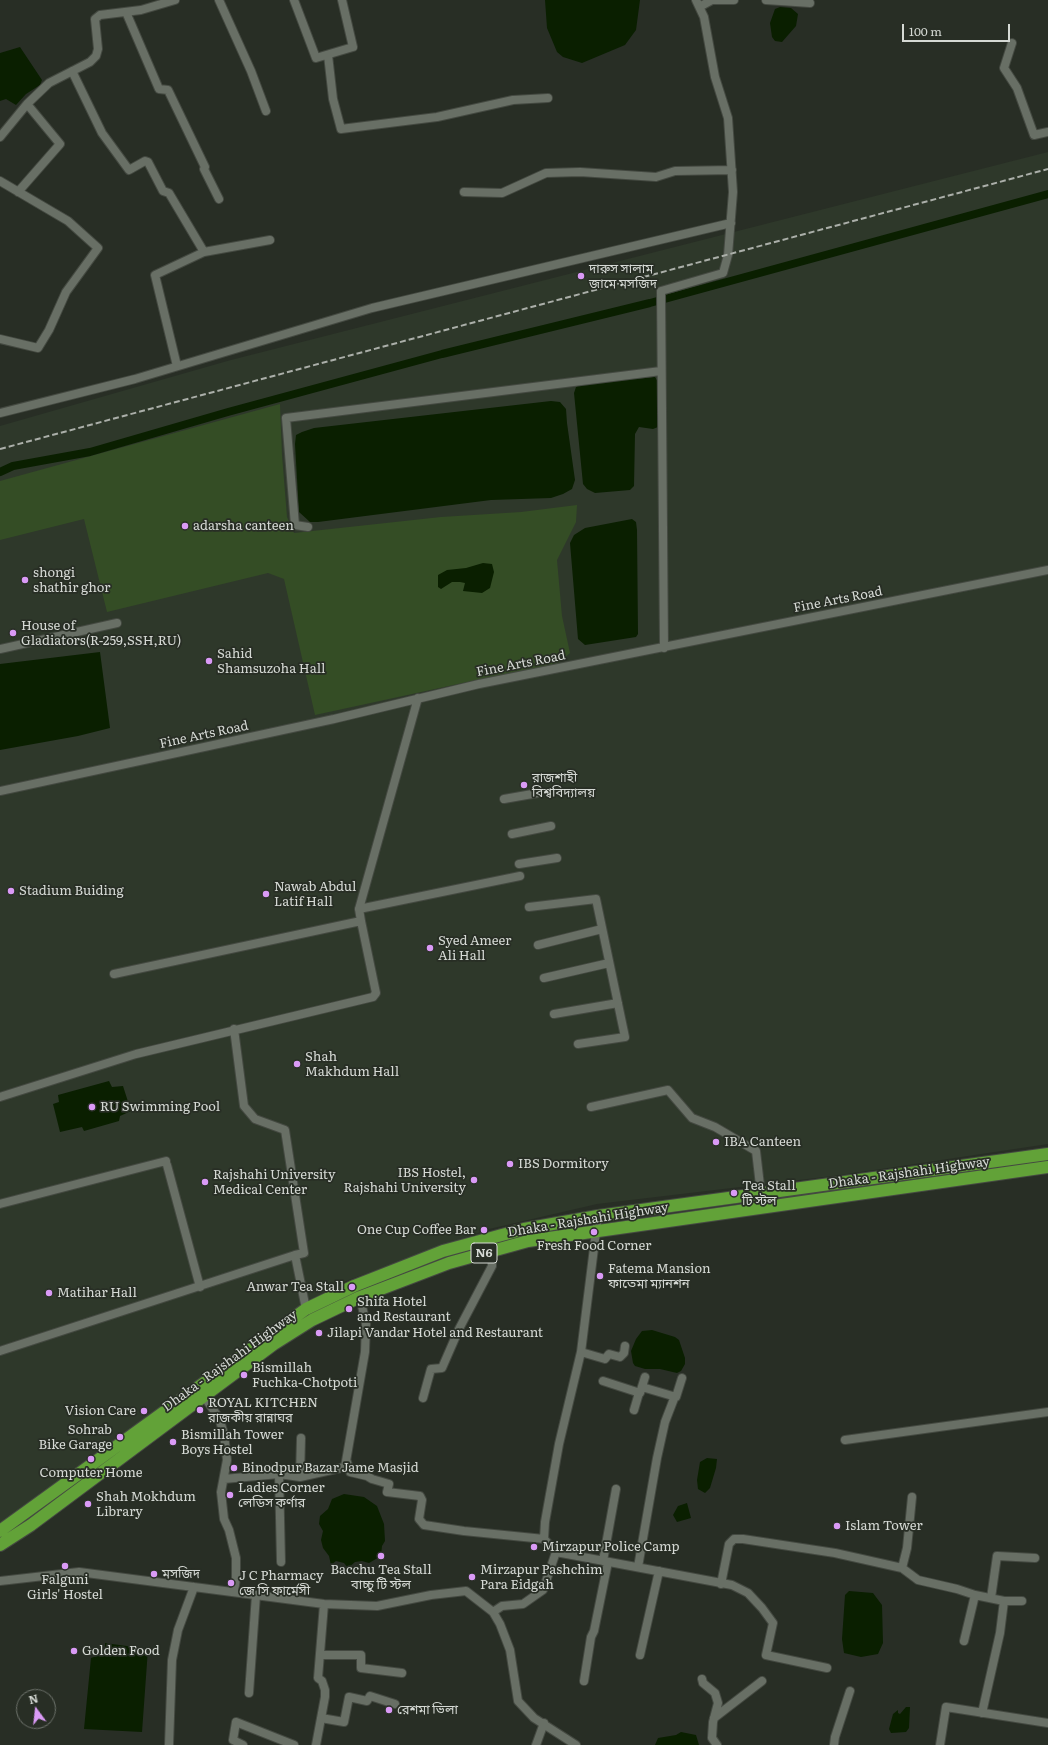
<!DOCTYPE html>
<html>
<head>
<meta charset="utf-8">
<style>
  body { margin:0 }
  #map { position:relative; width:1048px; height:1745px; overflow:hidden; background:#282e25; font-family:Literata,serif }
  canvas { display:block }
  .north { position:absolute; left:16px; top:1689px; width:40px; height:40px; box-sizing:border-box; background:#282e25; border:1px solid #6d726b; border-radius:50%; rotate:345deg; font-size:11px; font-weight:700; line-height:16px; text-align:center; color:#d5d9d4 }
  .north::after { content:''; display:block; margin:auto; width:14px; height:18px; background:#da9af6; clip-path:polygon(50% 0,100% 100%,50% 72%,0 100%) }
  .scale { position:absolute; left:902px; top:24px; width:108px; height:18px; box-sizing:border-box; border:2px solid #d5d9d4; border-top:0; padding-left:5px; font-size:12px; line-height:14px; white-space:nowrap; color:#d5d9d4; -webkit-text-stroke:3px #282e25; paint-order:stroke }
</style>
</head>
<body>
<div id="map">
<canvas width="1048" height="1745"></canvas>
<div class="north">N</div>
<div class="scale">100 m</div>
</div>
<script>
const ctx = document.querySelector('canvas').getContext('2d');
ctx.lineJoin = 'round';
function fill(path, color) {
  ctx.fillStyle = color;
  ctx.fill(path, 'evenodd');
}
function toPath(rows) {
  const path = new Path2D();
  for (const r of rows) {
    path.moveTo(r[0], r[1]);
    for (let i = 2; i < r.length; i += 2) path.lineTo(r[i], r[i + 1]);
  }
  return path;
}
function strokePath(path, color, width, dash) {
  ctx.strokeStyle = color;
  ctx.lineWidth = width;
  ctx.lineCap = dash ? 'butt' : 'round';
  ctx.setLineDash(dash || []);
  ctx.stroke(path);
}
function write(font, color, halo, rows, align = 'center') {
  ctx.font = font + ' Literata,"Noto Sans Bengali",serif';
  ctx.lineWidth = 3.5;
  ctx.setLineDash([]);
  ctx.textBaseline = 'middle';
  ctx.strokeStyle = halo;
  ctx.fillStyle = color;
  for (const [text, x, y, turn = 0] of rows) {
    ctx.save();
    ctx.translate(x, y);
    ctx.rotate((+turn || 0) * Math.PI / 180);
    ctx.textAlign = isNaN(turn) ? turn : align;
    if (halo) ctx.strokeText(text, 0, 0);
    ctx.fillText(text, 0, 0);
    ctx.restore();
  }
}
fill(toPath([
  [1048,152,1048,1144,841,1175,597,1204,489,1229,346,1281,304,1303,0,1526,0,426,231,360]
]), '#2e382a');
fill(toPath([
  [280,404,282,455,287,517,294,533,441,517,521,512,577,505,576,522,557,560,562,616,570,653,555,666,472,681,315,715,284,579,268,573,107,612,84,519,0,540,0,481]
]), '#344d25');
fill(toPath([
  [545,0,640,0,636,30,625,45,582,63,563,57,557,52,547,28],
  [780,7,791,8,798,14,796,26,782,42,775,41,772,37,770,23,775,9],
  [20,47,42,80,40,85,26,94,16,105,6,99,0,101,0,53],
  [655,377,658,382,658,427,653,429,639,427,635,434,634,486,630,490,595,493,587,489,583,484,574,393,576,387,581,384],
  [551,401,560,402,566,409,567,423,575,480,572,489,563,494,551,498,491,500,318,522,310,522,299,512,295,444,296,435,302,432,314,428],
  [632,519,636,522,637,530,638,634,636,637,585,645,578,639,570,543,574,535,585,528],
  [483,563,492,564,494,572,490,588,482,593,463,591,465,583,460,582,452,582,441,589,438,587,438,575,447,570,466,568],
  [100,652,110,728,78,736,0,750,0,664],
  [109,1081,112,1087,123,1086,131,1111,120,1116,119,1121,84,1131,82,1127,60,1132,53,1104,59,1102,58,1095],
  [652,1330,675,1337,679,1340,685,1358,685,1364,681,1371,677,1373,660,1369,645,1369,635,1366,633,1363,631,1351,636,1339,642,1331],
  [707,1458,717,1459,716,1468,710,1488,705,1493,698,1489,697,1480,700,1462],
  [344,1494,364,1497,377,1506,384,1524,385,1541,382,1546,381,1556,369,1563,362,1561,355,1562,348,1568,344,1563,336,1561,331,1565,329,1556,323,1548,321,1540,323,1531,319,1524,320,1516,328,1509,332,1499],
  [687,1503,691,1518,677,1522,673,1515,678,1506],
  [849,1591,873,1593,882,1605,883,1643,878,1654,861,1657,844,1653,842,1639,845,1595],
  [105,1643,148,1649,142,1732,84,1729,91,1658,100,1655,105,1651],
  [906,1707,910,1707,909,1728,906,1732,891,1733,889,1729,893,1714,898,1710,898,1713,900,1714],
  [681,1732,696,1735,699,1745,655,1745,658,1738,676,1735]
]), '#0a1f00');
strokePath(toPath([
  [0,472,13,466,90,452,228,412,442,354,650,303,1048,194]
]), '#0a1f00', 8);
const street = toPath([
  [219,0,251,71,266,111],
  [294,0,316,58,353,47,342,0],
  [766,0,810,3],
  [701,6,712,0,734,0],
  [126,12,159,89,168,90,205,167,204,169,219,199],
  [1012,43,1004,68,1017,88,1034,135,1048,132],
  [328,55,333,99,341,129,437,117,513,100,548,98],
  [72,71,102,133,129,170,145,161,148,162,163,191,169,193,204,252,270,240],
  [0,137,27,104,49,83,90,62,96,56,98,49,95,19,100,15,141,10,175,0],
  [0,181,68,221,98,248,66,292,49,330,38,348,0,339],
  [18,192,60,144,27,104],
  [464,192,502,193,546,173,580,172,656,177,675,171,732,170],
  [177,366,155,275,204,252],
  [0,413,135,379,372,308,731,223],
  [308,527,295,525,286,418,661,371],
  [664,648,661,291,723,273,728,255,733,192,728,118,715,77,704,17,696,0],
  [0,649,117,623],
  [0,791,334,719,479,684,1048,570],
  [504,799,538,793],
  [512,834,551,826],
  [519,864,557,858],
  [529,907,596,899,625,1037,578,1044],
  [359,909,418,698],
  [538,945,602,929],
  [114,974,361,921,359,909,520,876],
  [544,978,609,963],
  [554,1014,618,1003],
  [234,1029,244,1106,255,1119,285,1130,304,1253,295,1255],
  [0,1097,136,1054,373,997,376,993,361,921],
  [591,1107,668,1090,692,1118,715,1127,756,1151,761,1194],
  [167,1165,200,1287],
  [0,1204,166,1161],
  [0,1351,295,1255,306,1309],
  [581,1352,605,1359,609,1354,620,1357,624,1353,625,1346],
  [603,1381,640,1393,645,1377],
  [642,1387,676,1397,682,1378],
  [201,1392,219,1418,224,1434,227,1460,221,1492,224,1519,229,1530,236,1558,236,1578,234,1592],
  [423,1398,431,1369,442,1368,459,1329,492,1266,492,1251],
  [634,1410,639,1393],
  [845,1440,1048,1412],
  [347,1462,350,1472,367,1476,372,1479,389,1484,387,1492,420,1496,422,1500,419,1519,424,1525,464,1531,544,1539],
  [279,1474,281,1562],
  [300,1477,301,1438],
  [224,1479,279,1474,300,1477,345,1467,365,1352,366,1324,360,1297],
  [556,1552,732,1585,748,1593,762,1608,773,1623,766,1655,827,1668],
  [603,1561,616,1489],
  [638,1567,657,1458,665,1422,675,1396],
  [902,1568,918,1580,957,1589,975,1595],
  [0,1581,79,1572,324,1604,377,1606,431,1595,466,1591,493,1612,500,1624,510,1650,518,1701,534,1718,576,1745],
  [721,1584,729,1544,734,1539,743,1539,835,1553,902,1568,907,1548,912,1497],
  [991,1598,997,1556,1035,1558],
  [1004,1601,1022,1601],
  [493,1612,502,1606,523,1604,543,1590,556,1552,544,1539,545,1522,559,1444,581,1352,598,1216],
  [964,1641,975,1595,1004,1601,1000,1633,982,1713],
  [320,1655,361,1655,361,1668,402,1673],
  [640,1655,659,1571],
  [702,1679,703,1683,715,1693,718,1703,713,1722,712,1738,717,1745],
  [584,1681,591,1637,594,1631,608,1562],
  [249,1693,256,1595],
  [321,1718,344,1722,349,1697,367,1701,370,1696,395,1704],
  [714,1718,762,1681],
  [169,1745,172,1660,178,1630,194,1587],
  [243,1745,233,1740,236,1722,294,1745],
  [316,1745,325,1697,325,1690,322,1681,318,1678,324,1604],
  [536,1745,544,1723],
  [834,1745,835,1737,850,1691],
  [940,1745,946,1707,1048,1723]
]);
const highway = toPath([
  [0,1531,306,1309,354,1286,443,1251,524,1229,598,1216,1048,1154],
  [0,1545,31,1525,274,1344,312,1320,360,1297,449,1263,528,1241,1048,1167]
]);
strokePath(street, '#444941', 10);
strokePath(highway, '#444941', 14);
strokePath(street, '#686f65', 8);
strokePath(highway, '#62a238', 12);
strokePath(toPath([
  [0,449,1048,169]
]), '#abafa9', 2, [6, 3]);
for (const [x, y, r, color] of [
  [581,276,4,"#da9af6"],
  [185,526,4,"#da9af6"],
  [25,580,4,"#da9af6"],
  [13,633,4,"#da9af6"],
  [209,661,4,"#da9af6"],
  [524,785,4,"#da9af6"],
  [11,891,4,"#da9af6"],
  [266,894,4,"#da9af6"],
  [430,948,4,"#da9af6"],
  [297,1064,4,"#da9af6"],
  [92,1107,4,"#da9af6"],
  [716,1142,4,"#da9af6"],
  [510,1164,4,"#da9af6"],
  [474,1180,4,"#da9af6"],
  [205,1182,4,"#da9af6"],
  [734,1193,4,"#da9af6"],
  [484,1230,4,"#da9af6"],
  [594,1232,4,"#da9af6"],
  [600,1276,4,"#da9af6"],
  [352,1287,4,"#da9af6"],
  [49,1293,4,"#da9af6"],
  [349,1309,4,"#da9af6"],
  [319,1333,4,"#da9af6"],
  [244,1375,4,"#da9af6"],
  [200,1410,4,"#da9af6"],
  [144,1411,4,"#da9af6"],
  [120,1437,4,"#da9af6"],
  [173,1442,4,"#da9af6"],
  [91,1459,4,"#da9af6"],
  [234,1468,4,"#da9af6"],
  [230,1495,4,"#da9af6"],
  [88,1504,4,"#da9af6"],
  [837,1526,4,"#da9af6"],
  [534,1547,4,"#da9af6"],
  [381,1556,4,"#da9af6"],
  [65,1566,4,"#da9af6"],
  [154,1574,4,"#da9af6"],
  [472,1577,4,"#da9af6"],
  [231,1583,4,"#da9af6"],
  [74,1651,4,"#da9af6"],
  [389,1710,4,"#da9af6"]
]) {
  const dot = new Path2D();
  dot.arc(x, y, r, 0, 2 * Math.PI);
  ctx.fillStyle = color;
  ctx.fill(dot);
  strokePath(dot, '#282e25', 1.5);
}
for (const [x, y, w] of [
  [484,1253,26]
]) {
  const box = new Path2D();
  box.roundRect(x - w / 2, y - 10, w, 20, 3);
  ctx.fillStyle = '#282e25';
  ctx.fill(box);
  strokePath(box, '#d5d9d4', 1);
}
write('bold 12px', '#d5d9d4', null, [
  ["N6",484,1253]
]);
write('13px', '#d5d9d4', '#282e25', [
  ["দারুস সালাম",589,269],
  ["জামে মসজিদ",589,284],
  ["adarsha canteen",193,526],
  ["shongi",33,573],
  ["shathir ghor",33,588],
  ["House of",21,626],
  ["Gladiators(R-259,SSH,RU)",21,641],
  ["Sahid",217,654],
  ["Shamsuzoha Hall",217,669],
  ["রাজশাহী",532,778],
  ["বিশ্ববিদ্যালয়",532,793],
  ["Nawab Abdul",274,887],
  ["Latif Hall",274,902],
  ["Stadium Buiding",19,891],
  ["Syed Ameer",438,941],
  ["Ali Hall",438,956],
  ["Shah",305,1057],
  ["Makhdum Hall",305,1072],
  ["RU Swimming Pool",100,1107],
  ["IBA Canteen",724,1142],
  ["IBS Dormitory",518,1164],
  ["IBS Hostel,",466,1173,"right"],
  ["Rajshahi University",466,1188,"right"],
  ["Rajshahi University",213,1175],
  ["Medical Center",213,1190],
  ["Tea Stall",742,1186],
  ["টি স্টল",742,1201],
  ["One Cup Coffee Bar",476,1230,"right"],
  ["Fresh Food Corner",594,1246,"center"],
  ["Fatema Mansion",608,1269],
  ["ফাতেমা ম্যানশন",608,1284],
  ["Anwar Tea Stall",344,1287,"right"],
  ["Matihar Hall",57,1293],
  ["Shifa Hotel",357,1302],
  ["and Restaurant",357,1317],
  ["Jilapi Vandar Hotel and Restaurant",327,1333],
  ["Bismillah",252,1368],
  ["Fuchka-Chotpoti",252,1383],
  ["ROYAL KITCHEN",208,1403],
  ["রাজকীয় রান্নাঘর",208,1418],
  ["Vision Care",136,1411,"right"],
  ["Sohrab",112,1430,"right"],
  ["Bike Garage",112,1445,"right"],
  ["Bismillah Tower",181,1435],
  ["Boys Hostel",181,1450],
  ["Binodpur Bazar Jame Masjid",242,1468],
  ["Computer Home",91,1473,"center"],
  ["Ladies Corner",238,1488],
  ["লেডিস কর্ণার",238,1503],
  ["Shah Mokhdum",96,1497],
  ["Library",96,1512],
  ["Islam Tower",845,1526],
  ["Mirzapur Police Camp",542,1547],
  ["Bacchu Tea Stall",381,1570,"center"],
  ["বাচ্চু টি স্টল",381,1585,"center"],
  ["Mirzapur Pashchim",480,1570],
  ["Para Eidgah",480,1585],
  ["মসজিদ",162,1574],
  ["J C Pharmacy",239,1576],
  ["জে সি ফার্মেসী",239,1591],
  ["Falguni",65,1580,"center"],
  ["Girls' Hostel",65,1595,"center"],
  ["Golden Food",82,1651],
  ["রেশমা ভিলা",397,1710]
], 'left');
write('13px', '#d5d9d4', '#282e25', [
  ["Fine Arts Road",838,600,-11],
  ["Fine Arts Road",521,664,-11],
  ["Fine Arts Road",204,735,-12],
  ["Dhaka - Rajshahi Highway",909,1173,-8],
  ["Dhaka - Rajshahi Highway",588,1220,-9],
  ["Dhaka - Rajshahi Highway",230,1361,-36]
]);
</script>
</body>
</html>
